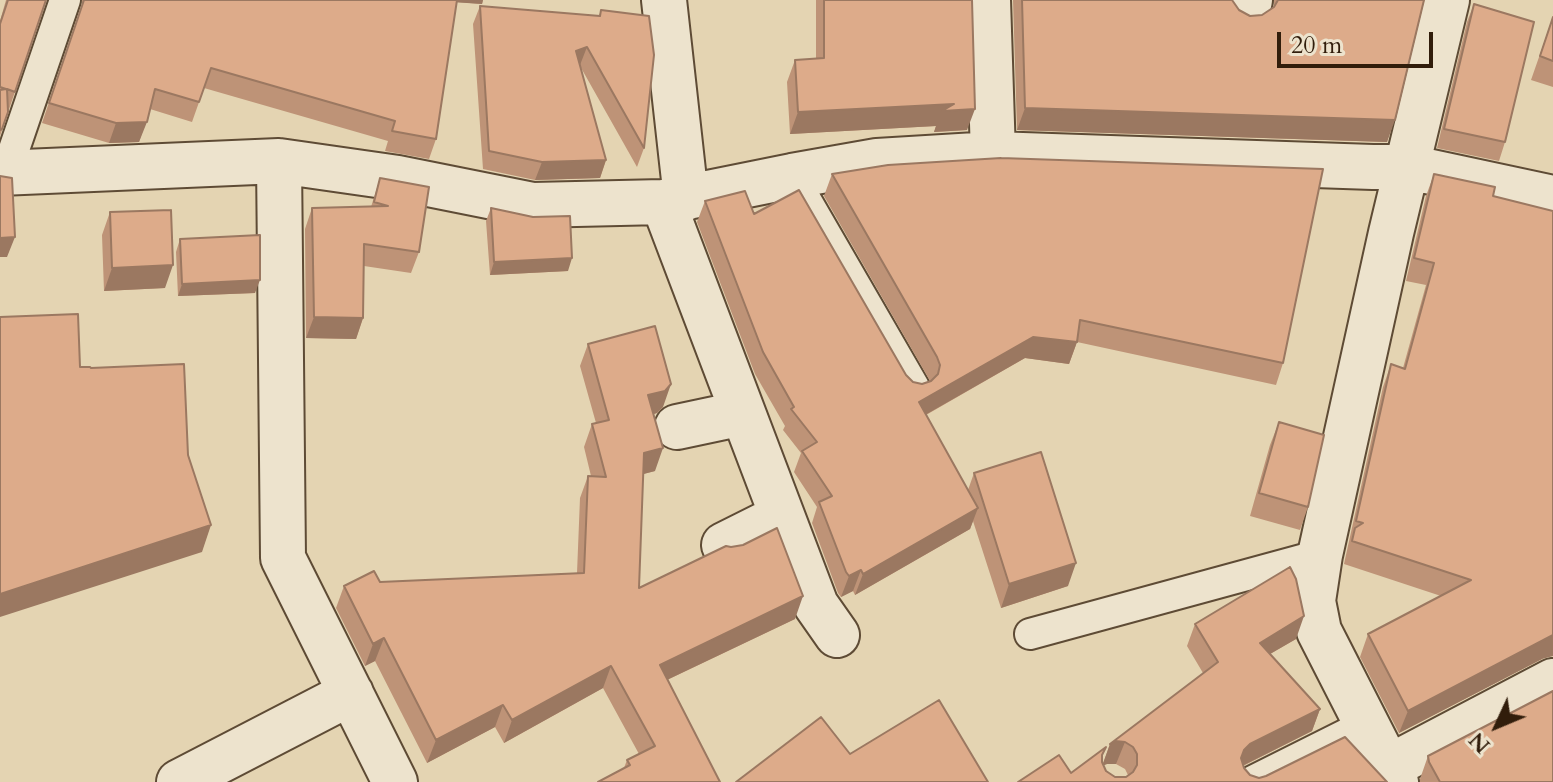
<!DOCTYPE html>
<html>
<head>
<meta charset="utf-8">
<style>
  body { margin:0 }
  #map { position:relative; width:1553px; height:782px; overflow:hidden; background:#e4d4b2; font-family:Cardo,serif }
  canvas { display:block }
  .north { position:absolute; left:1457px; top:686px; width:80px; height:80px; -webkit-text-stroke:6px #ede3cd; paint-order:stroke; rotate:226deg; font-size:22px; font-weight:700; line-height:32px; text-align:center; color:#311d0b }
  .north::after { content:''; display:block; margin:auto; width:28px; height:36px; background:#311d0b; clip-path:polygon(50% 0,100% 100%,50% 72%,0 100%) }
  .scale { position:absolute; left:1277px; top:32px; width:156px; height:36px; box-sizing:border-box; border:4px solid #311d0b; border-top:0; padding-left:10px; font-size:24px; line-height:28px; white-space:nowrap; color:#311d0b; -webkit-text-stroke:6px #ede3cd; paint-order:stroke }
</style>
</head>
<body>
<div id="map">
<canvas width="1553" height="782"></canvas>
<div class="north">N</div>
<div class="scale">20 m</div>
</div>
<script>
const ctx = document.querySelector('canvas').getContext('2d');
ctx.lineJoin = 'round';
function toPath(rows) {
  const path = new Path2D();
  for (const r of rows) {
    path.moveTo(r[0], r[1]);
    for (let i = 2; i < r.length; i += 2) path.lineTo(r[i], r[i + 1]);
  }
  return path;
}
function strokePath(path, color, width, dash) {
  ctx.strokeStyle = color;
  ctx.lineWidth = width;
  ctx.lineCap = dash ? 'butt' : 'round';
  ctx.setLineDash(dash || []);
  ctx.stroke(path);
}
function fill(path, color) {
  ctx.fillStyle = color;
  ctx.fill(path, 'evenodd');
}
const service = toPath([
  [6,173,65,0],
  [792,176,914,387],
  [1030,634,1320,555],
  [1251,782,1367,724]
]);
const minor = toPath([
  [664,0,686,198],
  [988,0,993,154],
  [1247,13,1250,0],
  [279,161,283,558,395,782],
  [0,173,279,161,398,178,533,205,663,202,792,176,877,161,993,154,1373,167,1408,167,1553,198],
  [663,202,816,605,837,635],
  [677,427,743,413],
  [724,545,782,516],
  [1389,767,1553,681],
  [179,782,351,693],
  [1396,782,1319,631,1313,601,1320,555,1391,233,1447,0]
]);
strokePath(service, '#5e4b35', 34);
strokePath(minor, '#5e4b35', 48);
strokePath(service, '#ede3cd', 30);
strokePath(minor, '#ede3cd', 44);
fill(toPath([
  [6,0,46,0,0,136,0,21],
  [82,0,483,0,482,4,456,2,436,139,429,159,385,151,388,141,204,88,192,122,150,109,139,142,109,143,42,123,82,5],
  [816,0,972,0,967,130,934,132,936,126,790,134,787,82,795,60,816,59],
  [1013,0,1232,0,1239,10,1250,16,1262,15,1274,7,1274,0,1424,0,1387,142,1017,130],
  [1474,4,1505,142,1499,161,1437,148,1467,22],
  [480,6,599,16,601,10,644,148,637,167,580,66,606,160,600,178,535,180,483,169,473,24],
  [1553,17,1553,87,1531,80],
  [832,174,1283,363,1276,385,1077,342,1069,364,1025,358,926,415,968,490,974,473,1068,586,1001,608,973,521,970,529,855,595,853,591,841,597,838,593,812,523,817,507,794,472,801,453,783,430,785,426,755,374,697,222,705,201,754,214,913,382,922,384,930,381,824,196],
  [1434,174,1493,196,1542,659,1399,733,1360,657,1368,634,1441,596,1344,564,1383,387,1391,364,1403,368,1426,285,1406,281,1426,196],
  [380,178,419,252,411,273,364,266,363,318,356,339,306,338,305,229,312,208,371,207],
  [491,208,568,271,490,275,486,221],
  [110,212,165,288,104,291,102,235],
  [180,239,255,293,178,296,176,252],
  [588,344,663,407,657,413,654,414,655,471,643,474,639,588,795,619,667,680,720,782,624,768,627,760,639,754,603,688,504,743,495,727,427,763,375,661,365,666,336,608,344,586,380,582,577,573,580,498,588,476,591,476,584,447,592,424,596,423,580,366],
  [1279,422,1308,507,1300,530,1250,516,1270,445],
  [1195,624,1296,639,1270,654,1320,709,1312,731,1243,766,1244,768,1250,775,1259,778,1018,782,1071,773,1102,758,1103,764,1110,744,1203,673,1187,646],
  [1107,764,1116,764,1125,769,1128,775,1126,777,1115,777,1106,771,1103,765],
  [1428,756,1553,782,1420,782,1420,779]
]), '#be9377');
fill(toPath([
  [453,0,483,0,482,4,452,2],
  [587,47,580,65,576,51],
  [954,104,975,109,967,130,934,132,936,126,790,134,798,112],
  [1025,108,1395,120,1387,142,1017,130],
  [147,122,139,142,109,143,116,123],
  [606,160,600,178,535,180,542,162],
  [15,237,7,257,0,257,0,238],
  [572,258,568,271,490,275,494,262],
  [173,265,165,288,104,291,112,268],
  [260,280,255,293,178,296,182,284],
  [314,317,363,318,356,339,306,338],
  [1033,337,1077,342,1069,364,1025,358,911,423,919,402],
  [671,384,663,407,657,413,640,418,648,395],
  [663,448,655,471,636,476,644,453],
  [978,508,970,529,855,595,863,574],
  [211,525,202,552,0,617,0,594],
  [1076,563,1068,586,1001,608,1009,584],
  [861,570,853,591,841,597,849,576],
  [803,596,795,619,652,687,660,665],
  [1304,616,1296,639,1251,665,1260,643],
  [1553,635,1553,656,1542,659,1399,733,1408,711],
  [384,638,375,661,365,666,373,644],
  [611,666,603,688,504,743,512,720],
  [503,705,495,727,427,763,436,740],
  [1320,709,1312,731,1242,766,1236,773,1244,750,1250,744],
  [1115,741,1125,742,1116,764,1107,764,1102,766,1110,744]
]), '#9b7861');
const building = toPath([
  [8,0,46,0,15,92,7,89,8,112,2,129,0,130,0,90,6,89,0,87,0,24,8,0],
  [84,0,457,0,436,139,392,131,395,121,211,68,199,102,155,89,147,122,116,123,49,103,84,0],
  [824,0,972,0,975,109,942,111,954,104,798,112,795,60,824,58,824,0],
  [1022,0,1232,0,1239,10,1250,16,1262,15,1274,7,1278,0,1424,0,1395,120,1025,108,1022,0],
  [1474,4,1534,22,1505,142,1444,129,1474,4],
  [480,6,600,16,601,10,649,16,654,55,644,148,587,47,576,51,606,160,542,162,489,151,480,6],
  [1553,17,1553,61,1540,56,1553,17],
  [1001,158,1323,169,1283,363,1080,320,1077,342,1033,337,919,402,978,508,863,574,861,570,849,576,846,572,819,502,832,496,802,451,817,442,791,409,794,407,763,352,705,201,745,191,754,214,799,190,906,375,913,382,922,384,931,381,938,374,940,365,937,357,832,174,888,165,1001,158],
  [1434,174,1495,187,1493,196,1553,211,1553,635,1408,711,1368,634,1471,580,1352,541,1355,528,1363,523,1356,521,1391,364,1405,369,1434,263,1414,258,1434,174],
  [0,176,12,178,15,237,0,238,0,176],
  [380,178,429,187,419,252,364,244,363,318,314,317,312,208,388,206,374,202,380,178],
  [491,208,533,217,570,216,572,258,494,262,491,208],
  [171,210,173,265,112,268,110,212,171,210],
  [260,235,260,280,182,284,180,239,260,235],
  [78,314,80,367,90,367,91,368,184,364,188,455,211,525,0,594,0,317,78,314],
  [655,326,671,384,665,391,648,395,663,448,644,453,639,588,726,546,731,547,743,545,777,528,803,596,660,665,720,782,598,782,630,765,627,760,655,746,611,666,512,720,503,705,436,740,384,638,373,644,344,586,374,571,380,582,584,573,588,476,606,477,592,424,609,420,588,344,655,326],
  [1279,422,1324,435,1308,507,1259,493,1279,422],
  [1041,452,1076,563,1009,584,974,473,1041,452],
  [1290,567,1296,579,1304,616,1260,643,1320,709,1250,744,1244,750,1241,758,1244,768,1250,775,1259,778,1266,776,1345,737,1387,782,1018,782,1059,755,1071,773,1106,747,1102,755,1102,762,1106,771,1115,777,1126,777,1133,772,1137,765,1137,754,1133,747,1125,742,1115,741,1110,744,1218,662,1195,624,1290,567],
  [1553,691,1553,782,1440,782,1429,762,1428,756,1553,691],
  [939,700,988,782,736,782,821,717,850,754,939,700]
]);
fill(building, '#ddab8a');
strokePath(building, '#9b7861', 2);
</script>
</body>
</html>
